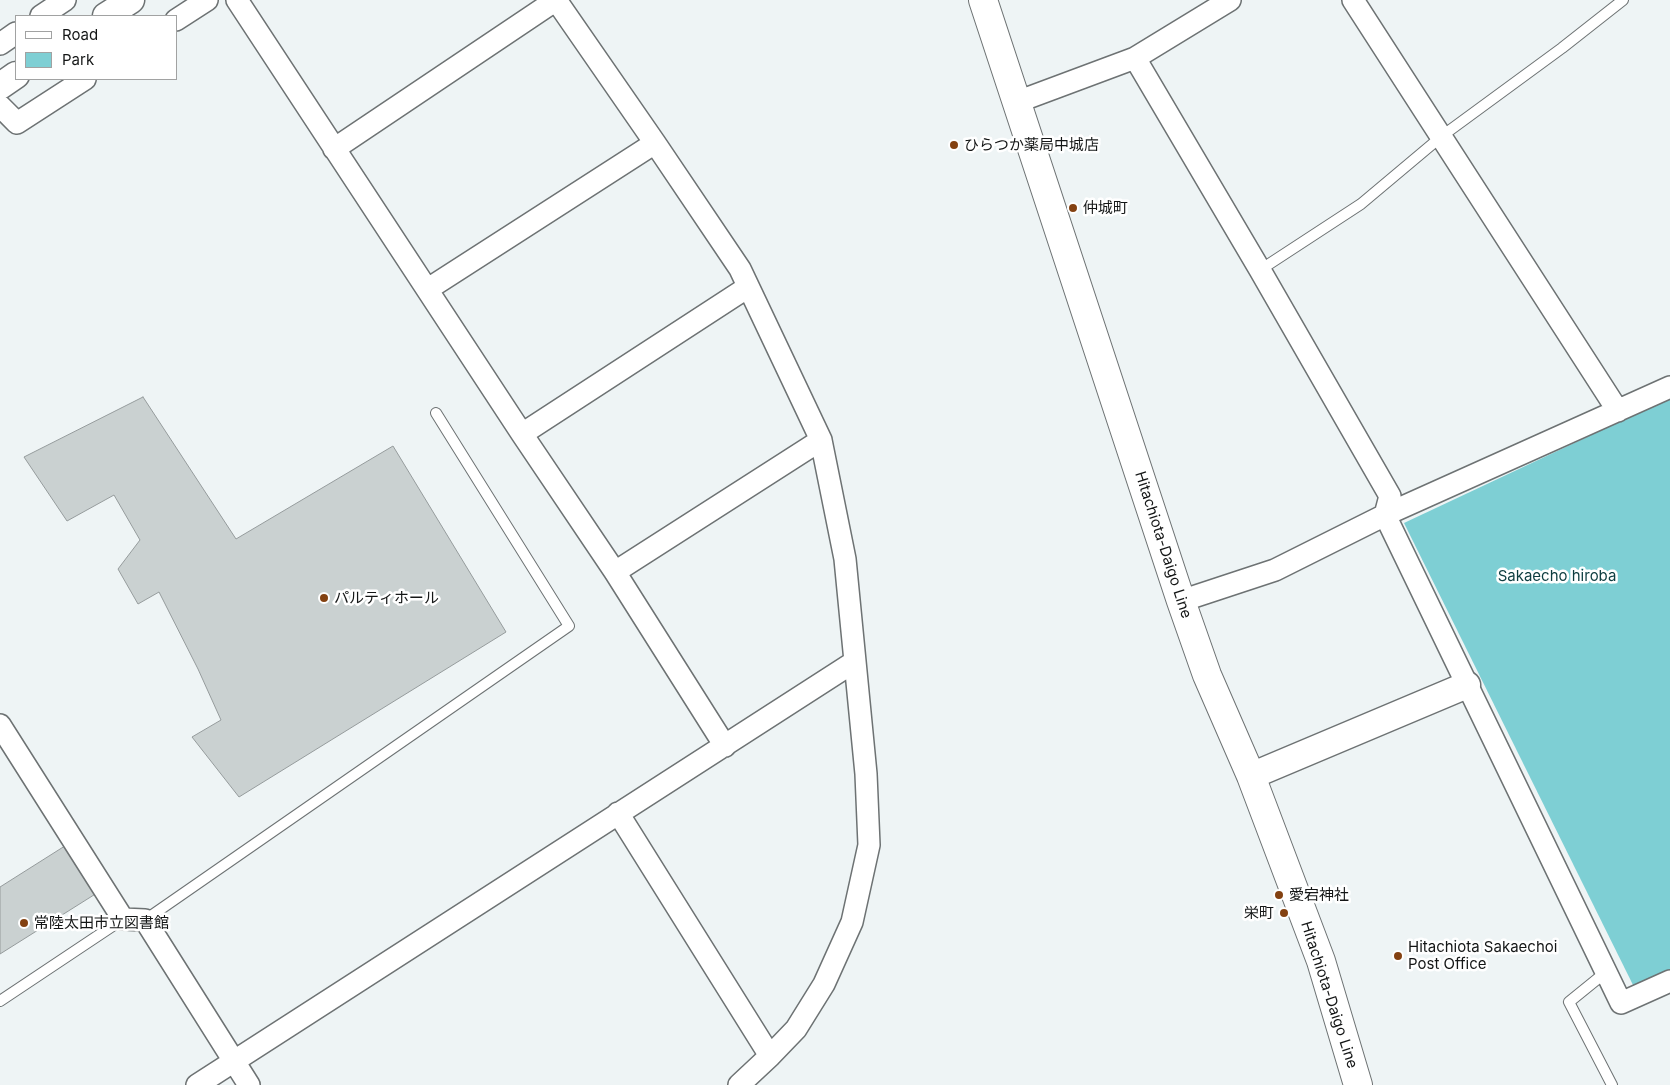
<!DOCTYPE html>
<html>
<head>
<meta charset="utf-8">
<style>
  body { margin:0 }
  #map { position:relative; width:1670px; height:1085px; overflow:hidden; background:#eef4f5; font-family:Inter,sans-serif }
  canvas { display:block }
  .legend { position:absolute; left:15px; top:15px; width:162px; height:65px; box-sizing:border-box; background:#fff; border:1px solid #a1a2a2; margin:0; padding:6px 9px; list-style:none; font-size:15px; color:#141616 }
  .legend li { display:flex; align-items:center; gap:10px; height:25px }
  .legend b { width:25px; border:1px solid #a1a2a2 }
</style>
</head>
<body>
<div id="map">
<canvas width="1670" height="1085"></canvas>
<ul class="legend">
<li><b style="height:6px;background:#fff"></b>Road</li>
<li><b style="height:14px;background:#7ecfd4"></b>Park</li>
</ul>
</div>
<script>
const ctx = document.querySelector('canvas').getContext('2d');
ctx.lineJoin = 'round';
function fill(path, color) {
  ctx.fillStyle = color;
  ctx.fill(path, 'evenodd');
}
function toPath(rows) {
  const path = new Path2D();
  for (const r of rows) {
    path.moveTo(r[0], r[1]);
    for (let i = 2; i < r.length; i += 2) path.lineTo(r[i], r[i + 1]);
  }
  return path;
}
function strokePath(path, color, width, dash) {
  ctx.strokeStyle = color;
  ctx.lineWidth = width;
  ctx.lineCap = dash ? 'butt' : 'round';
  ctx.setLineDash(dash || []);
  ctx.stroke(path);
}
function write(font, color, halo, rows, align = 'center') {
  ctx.font = font + ' Inter,"Noto Sans JP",sans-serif';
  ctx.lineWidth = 5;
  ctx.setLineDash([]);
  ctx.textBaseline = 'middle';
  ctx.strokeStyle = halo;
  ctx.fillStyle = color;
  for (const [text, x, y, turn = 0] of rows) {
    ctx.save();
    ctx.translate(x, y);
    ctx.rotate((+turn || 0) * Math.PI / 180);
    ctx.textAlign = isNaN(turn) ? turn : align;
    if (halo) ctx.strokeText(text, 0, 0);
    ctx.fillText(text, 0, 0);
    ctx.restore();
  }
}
fill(toPath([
  [1670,398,1670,973,1635,989,1404,523]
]), '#7ecfd4');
const building = toPath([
  [143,397,236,539,393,446,506,632,239,797,192,737,221,720,198,669,159,592,138,604,118,569,140,540,114,495,67,521,24,457,143,397],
  [68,844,97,893,0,954,0,887,68,844]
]);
fill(building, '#cad1d1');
strokePath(building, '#959b9c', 1);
const service = toPath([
  [1260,270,1361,204,1442,136,1562,48,1623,0],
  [145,920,569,626,436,413],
  [1606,972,1569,1002,1612,1085],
  [0,1001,123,919]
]);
const minor = toPath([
  [237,0,522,434,615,572,725,746],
  [556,0,655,143,740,269,821,440,845,559,866,774,869,845,852,922,824,984,796,1029,770,1056,739,1085],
  [1353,0,1618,411],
  [41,16,65,0],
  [176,20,207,0],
  [0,44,16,33],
  [1135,58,1260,270,1390,496,1385,515,1621,1003,1670,981],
  [1017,102,1135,58,1230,0],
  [0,106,17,123,85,79],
  [334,149,556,0],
  [428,289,655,143],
  [522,434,748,287],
  [615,572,821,440],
  [1181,601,1275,570,1385,515,1670,387],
  [0,725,123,919,145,920,249,1085],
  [618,813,770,1056],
  [197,1085,854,662]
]);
const tertiary = toPath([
  [106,16,131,0],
  [0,86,16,75],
  [1251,776,1467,685]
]);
const primary = toPath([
  [983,0,1181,601,1207,675,1251,776,1321,961,1358,1085]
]);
strokePath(service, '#6d7273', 12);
strokePath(minor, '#6d7273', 24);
strokePath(tertiary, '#6d7273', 29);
strokePath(primary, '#6d7273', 30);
strokePath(service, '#fff', 10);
strokePath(minor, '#fff', 21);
strokePath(tertiary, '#fff', 26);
strokePath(primary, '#fff', 28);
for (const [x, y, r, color] of [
  [954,145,5,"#834111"],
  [1073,208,5,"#834111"],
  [324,598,5,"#834111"],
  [1279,895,5,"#834111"],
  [1284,913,5,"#834111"],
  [24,923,5,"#834111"],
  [1398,956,5,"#834111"]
]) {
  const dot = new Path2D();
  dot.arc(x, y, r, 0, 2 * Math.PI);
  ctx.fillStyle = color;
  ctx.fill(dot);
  strokePath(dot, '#fff', 2);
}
write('15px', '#141616', '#fff', [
  ["ひらつか薬局中城店",964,145],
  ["仲城町",1083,208],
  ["パルティホール",334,598],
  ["愛宕神社",1289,895],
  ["栄町",1274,913,"right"],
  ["常陸太田市立図書館",34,923],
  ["Hitachiota Sakaechoi",1408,947],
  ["Post Office",1408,964]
], 'left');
write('15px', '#141616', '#fff', [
  ["Hitachiota-Daigo Line",1163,545,72],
  ["Hitachiota-Daigo Line",1329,995,72]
]);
write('15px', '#0d3d40', '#fff', [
  ["Sakaecho hiroba",1557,576]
]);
</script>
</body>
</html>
